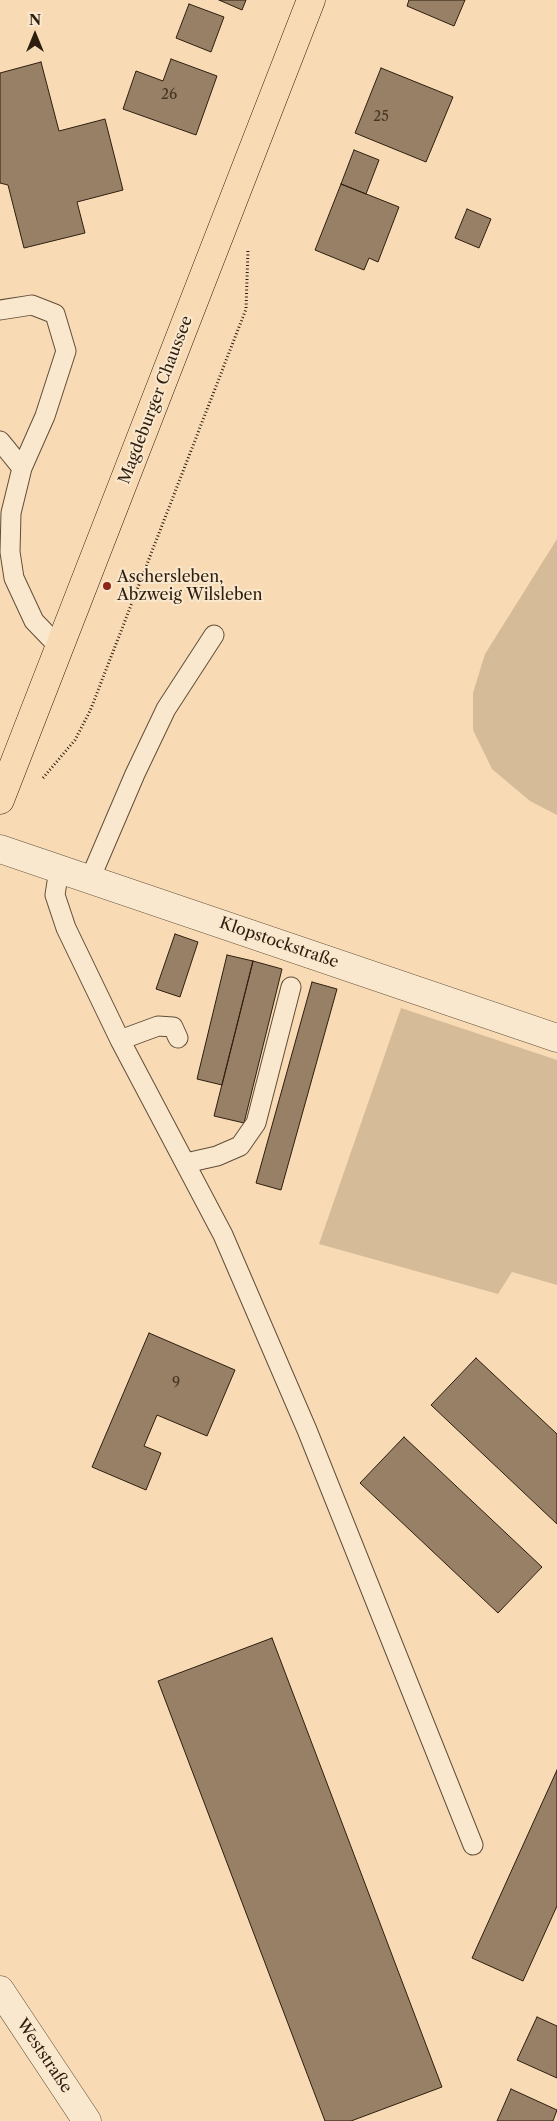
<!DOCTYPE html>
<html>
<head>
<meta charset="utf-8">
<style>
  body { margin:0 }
  #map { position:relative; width:557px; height:2121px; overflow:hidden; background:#f8dbb4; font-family:"Libre Caslon Text",serif }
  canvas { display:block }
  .north { position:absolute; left:10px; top:10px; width:50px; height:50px; -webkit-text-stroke:4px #fae8ce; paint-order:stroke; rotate:0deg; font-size:14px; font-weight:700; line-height:20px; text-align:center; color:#2e1e0f }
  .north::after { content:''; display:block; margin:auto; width:18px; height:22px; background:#2e1e0f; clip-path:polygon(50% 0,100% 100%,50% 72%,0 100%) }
</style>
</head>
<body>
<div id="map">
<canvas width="557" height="2121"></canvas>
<div class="north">N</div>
</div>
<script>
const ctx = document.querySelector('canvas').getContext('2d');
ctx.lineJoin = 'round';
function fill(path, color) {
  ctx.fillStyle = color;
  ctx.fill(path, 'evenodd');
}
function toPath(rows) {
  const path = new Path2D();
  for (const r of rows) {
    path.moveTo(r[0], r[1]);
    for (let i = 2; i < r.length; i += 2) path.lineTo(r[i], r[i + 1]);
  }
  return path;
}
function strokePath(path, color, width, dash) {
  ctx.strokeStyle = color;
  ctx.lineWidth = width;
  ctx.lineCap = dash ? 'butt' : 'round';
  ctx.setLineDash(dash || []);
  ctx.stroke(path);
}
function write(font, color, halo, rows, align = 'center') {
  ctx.font = font + ' "Libre Caslon Text",serif';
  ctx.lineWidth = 4;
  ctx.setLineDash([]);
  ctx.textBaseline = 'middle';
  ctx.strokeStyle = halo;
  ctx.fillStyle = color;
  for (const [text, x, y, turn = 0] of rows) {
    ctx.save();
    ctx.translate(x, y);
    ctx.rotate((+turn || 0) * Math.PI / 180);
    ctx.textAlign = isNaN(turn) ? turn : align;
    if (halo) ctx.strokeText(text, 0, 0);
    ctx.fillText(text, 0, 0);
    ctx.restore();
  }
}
fill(toPath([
  [557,539,557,815,530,801,492,769,473,730,473,693,485,654],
  [401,1008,557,1060,557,1285,512,1272,498,1294,319,1244]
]), '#d6bb98');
const building = toPath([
  [219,0,246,0,242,10,219,0],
  [409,0,465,0,454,26,407,6,409,0],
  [189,4,224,17,211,52,176,38,189,4],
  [171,59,217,76,196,135,123,109,136,71,163,81,171,59],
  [41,62,59,131,105,119,123,190,77,202,85,233,24,248,8,185,0,183,0,73,41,62],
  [381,68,453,97,426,162,355,133,381,68],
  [354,150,379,160,366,194,341,184,354,150],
  [341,184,399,207,378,262,369,258,364,270,315,250,341,184],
  [467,209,491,219,479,248,455,238,467,209],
  [175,934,198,942,180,997,156,989,175,934],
  [227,955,253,961,222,1085,197,1079,227,955],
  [253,961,282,969,244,1123,214,1116,253,961],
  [312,982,337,989,281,1190,256,1183,312,982],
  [149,1333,235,1370,207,1436,157,1415,144,1446,161,1453,146,1490,92,1467,149,1333],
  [476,1358,557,1434,557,1524,431,1405,476,1358],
  [404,1437,542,1567,498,1613,360,1483,404,1437],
  [272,1638,442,2087,351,2121,325,2121,158,1681,272,1638],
  [557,1770,557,1906,523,1981,472,1958,557,1770],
  [537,2017,557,2026,557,2078,517,2060,537,2017],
  [511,2089,557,2110,553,2121,497,2121,511,2089]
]);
fill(building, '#978065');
strokePath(building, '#2e1e0f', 1);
const lane = toPath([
  [0,310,32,305,55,314,66,351,45,416,22,468,11,513,10,552,14,578,34,621,59,647],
  [0,441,22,468],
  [59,869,55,895,66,928,120,1040,223,1235,307,1430,473,1845],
  [90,879,135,774,166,709,214,635],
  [120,1040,158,1026,173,1027,178,1038],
  [186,1163,217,1156,240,1146,256,1123,291,987]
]);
const street = toPath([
  [0,849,557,1038],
  [0,1990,87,2121]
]);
const primary = toPath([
  [0,800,311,0]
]);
strokePath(lane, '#604d38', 21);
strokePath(street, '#604d38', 29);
strokePath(primary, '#2e1e0f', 29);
strokePath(toPath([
  [43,778,75,740,90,711,246,309,248,250]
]), '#2e1e0f', 3, [1, 2.5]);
strokePath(lane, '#fae8ce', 19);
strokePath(street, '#fae8ce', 28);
strokePath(primary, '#f8dbb4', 28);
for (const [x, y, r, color] of [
  [107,586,5,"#8f2418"]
]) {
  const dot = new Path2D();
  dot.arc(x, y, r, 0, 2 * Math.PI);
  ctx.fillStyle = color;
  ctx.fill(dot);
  strokePath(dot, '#fae8ce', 2);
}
write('14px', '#483624', null, [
  ["26",169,95],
  ["25",381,117],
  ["9",176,1383]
]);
write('16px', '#2e1e0f', '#fae8ce', [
  ["Magdeburger Chaussee",156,400,-69],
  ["Klopstockstraße",279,943,19],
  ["Weststraße",44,2056,56]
]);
write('16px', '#2e1e0f', '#fae8ce', [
  ["Aschersleben,",117,577],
  ["Abzweig Wilsleben",117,595]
], 'left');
</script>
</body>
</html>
